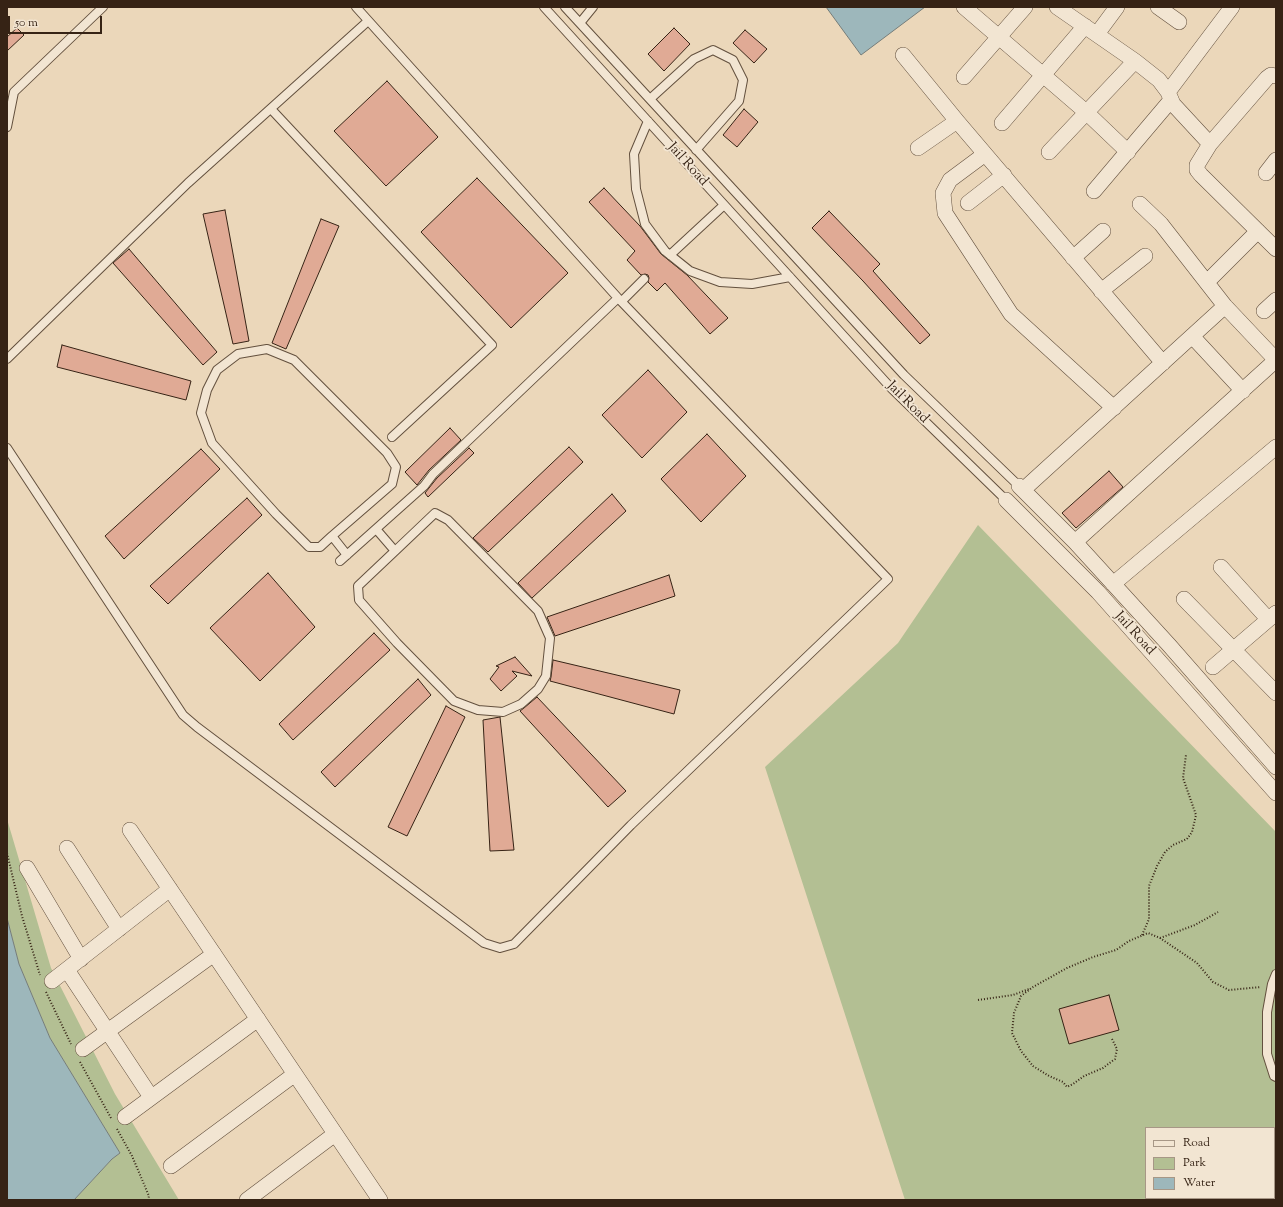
<!DOCTYPE html>
<html>
<head>
<meta charset="utf-8">
<style>
  body { margin:0 }
  #map { position:relative; width:1283px; height:1207px; overflow:hidden; background:#ebd7ba; font-family:"Sorts Mill Goudy",serif }
  canvas { display:block }
  .frame { position:absolute; inset:0; border:8px solid #362315; pointer-events:none }
  .legend { position:absolute; left:1145px; top:1127px; width:130px; height:72px; box-sizing:border-box; background:#f2e5d2; border:1px solid #a79786; margin:0; padding:5px 7px; list-style:none; font-size:12px; color:#362315 }
  .legend li { display:flex; align-items:center; gap:8px; height:20px }
  .legend b { width:20px; border:1px solid #a79786 }
  .scale { position:absolute; left:8px; top:16px; width:94px; height:18px; box-sizing:border-box; border:2px solid #362315; border-top:0; padding-left:5px; font-size:12px; line-height:14px; white-space:nowrap; color:#362315; -webkit-text-stroke:3px #f2e5d2; paint-order:stroke }
</style>
</head>
<body>
<div id="map">
<canvas width="1283" height="1207"></canvas>
<div class="frame"></div>
<ul class="legend">
<li><b style="height:5px;background:#f2e5d2"></b>Road</li>
<li><b style="height:11px;background:#b3bf93"></b>Park</li>
<li><b style="height:11px;background:#9db7bb"></b>Water</li>
</ul>
<div class="scale">50 m</div>
</div>
<script>
const ctx = document.querySelector('canvas').getContext('2d');
ctx.lineJoin = 'round';
function fill(path, color) {
  ctx.fillStyle = color;
  ctx.fill(path, 'evenodd');
}
function toPath(rows) {
  const path = new Path2D();
  for (const r of rows) {
    path.moveTo(r[0], r[1]);
    for (let i = 2; i < r.length; i += 2) path.lineTo(r[i], r[i + 1]);
  }
  return path;
}
function strokePath(path, color, width, dash) {
  ctx.strokeStyle = color;
  ctx.lineWidth = width;
  ctx.lineCap = dash ? 'butt' : 'round';
  ctx.setLineDash(dash || []);
  ctx.stroke(path);
}
function write(font, color, halo, rows, align = 'center') {
  ctx.font = font + ' "Sorts Mill Goudy",serif';
  ctx.lineWidth = 4;
  ctx.setLineDash([]);
  ctx.textBaseline = 'middle';
  ctx.strokeStyle = halo;
  ctx.fillStyle = color;
  for (const [text, x, y, turn = 0] of rows) {
    ctx.save();
    ctx.translate(x, y);
    ctx.rotate((+turn || 0) * Math.PI / 180);
    ctx.textAlign = isNaN(turn) ? turn : align;
    if (halo) ctx.strokeText(text, 0, 0);
    ctx.fillText(text, 0, 0);
    ctx.restore();
  }
}
fill(toPath([
  [978,525,1276,832,1276,1157,1274,1168,1274,1128,1146,1128,1146,1198,1268,1198,1268,1200,905,1200,765,767,898,643],
  [7,819,51,968,115,1094,179,1200,74,1200,112,1159,120,1153,50,1038,19,964,7,918]
]), '#b3bf93');
const water = toPath([
  [826,7,925,7,861,55,826,7],
  [7,918,19,964,50,1038,120,1153,112,1159,74,1200,7,1200,7,918]
]);
fill(water, '#9db7bb');
strokePath(water, '#747c79', 1);
const building = toPath([
  [17,28,24,35,7,51,7,37,17,28],
  [674,28,690,44,664,71,648,54,674,28],
  [745,30,767,49,754,63,733,43,745,30],
  [387,81,438,137,386,186,334,131,387,81],
  [744,109,758,122,737,147,723,135,744,109],
  [477,178,568,273,511,328,421,232,477,178],
  [604,188,640,226,661,254,687,275,728,318,710,334,665,283,657,291,648,282,649,278,648,275,645,274,641,275,627,260,635,251,589,202,604,188],
  [225,210,249,341,233,344,203,214,225,210],
  [829,211,880,264,873,271,930,335,920,344,863,281,812,228,829,211],
  [321,219,339,226,286,349,272,343,321,219],
  [129,249,217,352,203,365,113,263,129,249],
  [62,345,191,381,186,400,57,367,62,345],
  [648,370,687,412,642,458,602,415,648,370],
  [450,428,461,440,429,470,417,485,405,472,450,428],
  [707,434,746,476,701,522,661,479,707,434],
  [569,447,583,462,488,552,473,538,569,447],
  [469,448,474,453,428,497,425,493,437,478,469,448],
  [201,449,220,469,124,559,105,536,201,449],
  [1109,471,1123,487,1076,528,1062,513,1109,471],
  [612,494,626,511,532,598,518,583,612,494],
  [247,498,262,515,168,604,150,586,247,498],
  [268,573,315,627,260,681,210,628,268,573],
  [669,575,675,596,555,636,547,617,669,575],
  [374,633,390,650,293,740,279,724,374,633],
  [515,657,532,676,512,671,517,676,501,691,490,679,499,667,496,666,515,657],
  [553,660,680,690,674,714,550,681,551,677,553,660],
  [418,679,431,695,335,787,321,772,418,679],
  [537,697,626,791,608,807,520,711,524,708,537,697],
  [446,706,465,717,407,836,388,827,446,706],
  [500,717,514,850,490,851,483,720,500,717],
  [1109,995,1119,1030,1069,1044,1059,1009,1109,995]
]);
fill(building, '#e0aa95');
strokePath(building, '#362315', 1);
const lane = toPath([
  [544,7,892,389,1006,500],
  [565,7,904,375,1019,486],
  [580,23,593,7],
  [650,99,694,59,713,50,733,60,743,80,739,101,696,150],
  [271,109,492,345,392,437],
  [648,121,634,154,636,189,645,224,665,251,690,271,720,282,752,284,790,277],
  [7,127,14,92,103,7],
  [670,255,724,205],
  [622,301,644,279],
  [7,359,188,183,368,21],
  [7,448,183,715,197,727,484,943,500,948,514,944,631,825,888,579,618,298,356,7],
  [376,529,395,551,435,513,448,520,538,611,550,638,546,676,538,689,521,704,503,712,478,710,454,701,397,643,359,600,358,586,395,551],
  [332,536,392,484,396,467,387,453,294,360,267,349,238,354,217,370,207,390,201,413,212,443,276,514,309,547,320,547,332,536,347,555],
  [340,561,424,486,433,474,618,298],
  [1276,974,1272,984,1267,1012,1267,1054,1274,1076,1276,1077]
]);
const street = toPath([
  [964,7,1086,112,1128,152],
  [1057,7,1135,61,1159,80,1168,92,1173,104,1210,144],
  [1158,7,1179,22],
  [1097,34,1117,7],
  [903,55,957,121,1163,363],
  [1276,76,1271,75,1267,78,1210,144,1197,165,1197,170,1201,175,1276,249],
  [964,77,1025,7],
  [1168,92,1232,7],
  [1002,123,1085,26],
  [918,148,957,121],
  [1049,152,1135,61],
  [985,154,950,180,943,193,945,213,1011,314,1114,408],
  [1266,173,1276,160],
  [1094,191,1171,100],
  [968,203,1004,175],
  [1073,258,1103,231],
  [1207,282,1258,231],
  [1101,291,1145,256],
  [1264,311,1276,300],
  [1192,336,1243,391],
  [1019,486,1075,542,1169,645,1276,767],
  [1023,490,1225,306],
  [1006,500,1098,592,1276,793],
  [1075,542,1276,360,1225,306,1161,224,1140,204],
  [1221,567,1268,619],
  [1113,584,1276,447],
  [1184,599,1276,693],
  [1213,667,1276,613],
  [130,830,380,1200],
  [67,848,119,929],
  [27,868,81,959],
  [67,970,151,1097],
  [52,981,170,889],
  [83,1049,214,954],
  [125,1117,258,1019],
  [171,1166,295,1074],
  [247,1200,335,1134]
]);
strokePath(lane, '#63503e', 10);
strokePath(street, '#63503e', 16);
strokePath(toPath([
  [7,853,22,916,40,975],
  [1142,935,1149,919,1149,886,1157,866,1165,852,1173,845,1187,839,1192,832,1196,815,1183,778,1186,755],
  [1160,938,1195,925,1218,912],
  [46,992,71,1044],
  [978,1000,1013,995,1029,989],
  [1112,1039,1117,1049,1115,1059,1103,1068,1084,1076,1073,1084,1067,1087,1063,1082,1049,1076,1033,1066,1021,1051,1012,1033,1014,1013,1021,996,1033,987,1067,968,1093,957,1116,950,1129,941,1148,933,1160,938,1197,963,1213,982,1229,990,1261,987],
  [80,1062,111,1118],
  [117,1129,132,1156,149,1196,148,1200]
]), '#362315', 2, [1, 2]);
strokePath(lane, '#f2e5d2', 8);
strokePath(street, '#f2e5d2', 15);
write('14px', '#362315', '#f2e5d2', [
  ["Jail Road",687,165,48],
  ["Jail Road",907,403,45],
  ["Jail Road",1134,634,48]
]);
</script>
</body>
</html>
